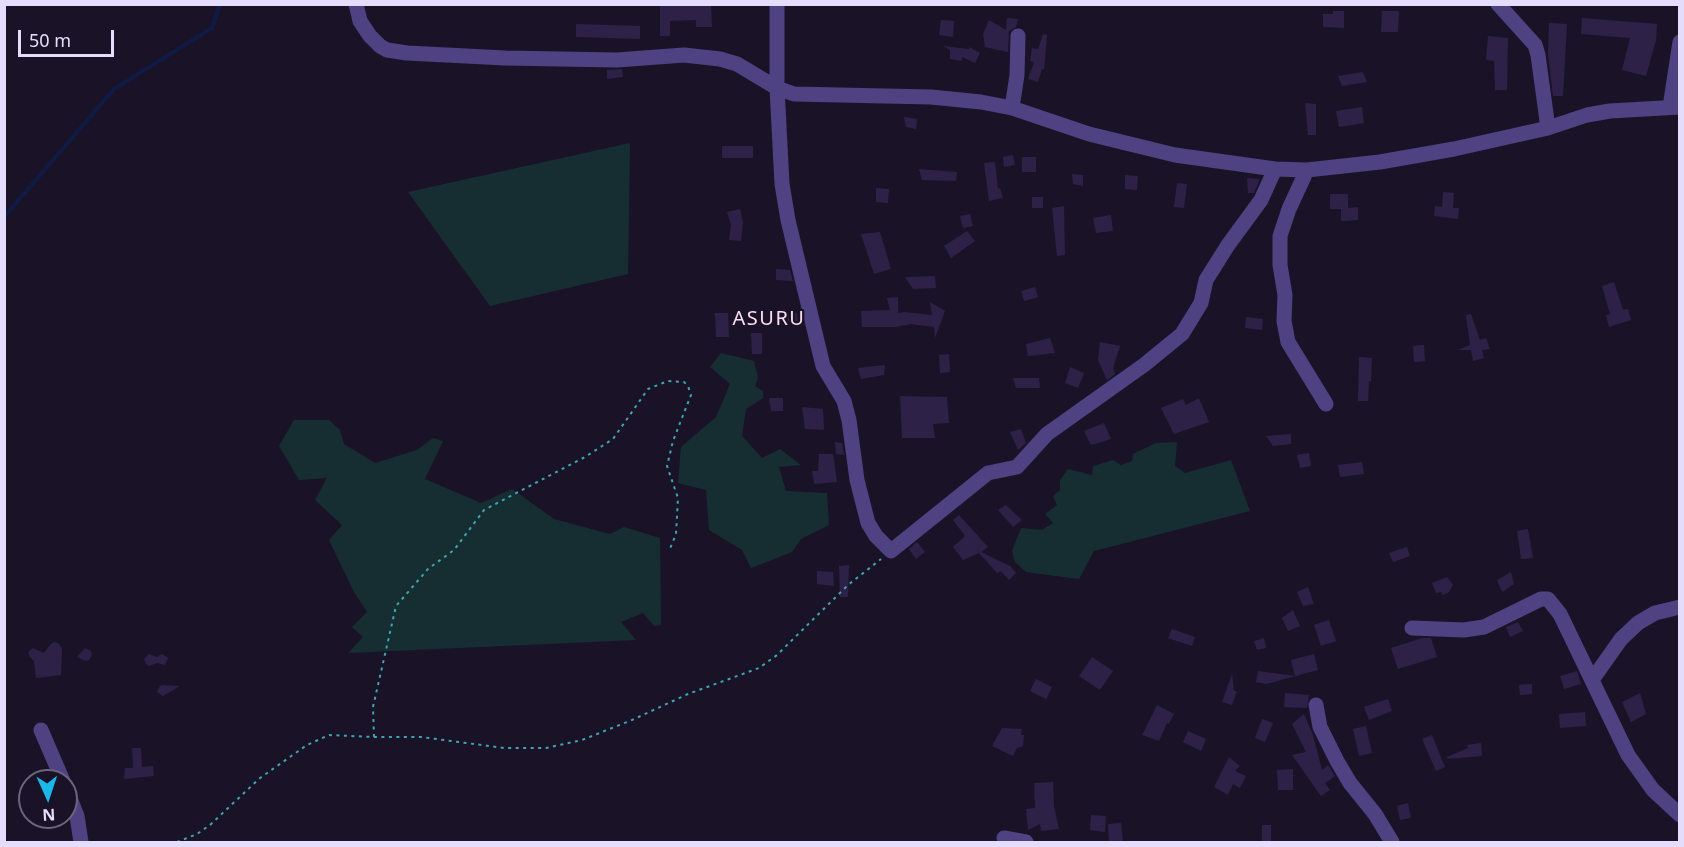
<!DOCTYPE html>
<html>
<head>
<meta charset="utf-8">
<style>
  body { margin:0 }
  #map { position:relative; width:1684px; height:847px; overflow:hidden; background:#1a1328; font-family:"Noto Sans",sans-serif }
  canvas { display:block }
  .frame { position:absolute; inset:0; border:6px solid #e5ddfc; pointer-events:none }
  .north { position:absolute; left:18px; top:769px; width:60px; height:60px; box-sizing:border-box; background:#1a1328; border:2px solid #6b647d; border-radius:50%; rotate:177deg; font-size:16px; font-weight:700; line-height:24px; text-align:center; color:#e5ddfc }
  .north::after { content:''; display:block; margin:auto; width:21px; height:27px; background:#1bb6ea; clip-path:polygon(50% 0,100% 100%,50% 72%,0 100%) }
  .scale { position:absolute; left:18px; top:30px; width:96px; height:27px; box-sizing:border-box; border:3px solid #e5ddfc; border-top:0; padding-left:8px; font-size:18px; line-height:21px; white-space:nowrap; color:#e5ddfc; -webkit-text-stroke:4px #1a1328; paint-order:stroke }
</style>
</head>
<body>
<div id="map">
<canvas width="1684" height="847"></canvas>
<div class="frame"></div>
<div class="north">N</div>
<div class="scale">50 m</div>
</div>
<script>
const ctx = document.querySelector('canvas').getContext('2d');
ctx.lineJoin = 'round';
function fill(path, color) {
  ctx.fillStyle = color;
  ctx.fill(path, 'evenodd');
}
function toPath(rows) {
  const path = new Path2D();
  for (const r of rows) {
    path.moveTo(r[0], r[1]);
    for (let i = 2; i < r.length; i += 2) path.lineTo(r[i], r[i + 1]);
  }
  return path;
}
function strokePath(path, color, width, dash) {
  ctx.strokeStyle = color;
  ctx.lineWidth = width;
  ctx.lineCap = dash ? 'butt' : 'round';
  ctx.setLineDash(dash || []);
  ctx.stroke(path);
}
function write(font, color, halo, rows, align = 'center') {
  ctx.font = font + ' "Noto Sans",sans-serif';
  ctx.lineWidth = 4.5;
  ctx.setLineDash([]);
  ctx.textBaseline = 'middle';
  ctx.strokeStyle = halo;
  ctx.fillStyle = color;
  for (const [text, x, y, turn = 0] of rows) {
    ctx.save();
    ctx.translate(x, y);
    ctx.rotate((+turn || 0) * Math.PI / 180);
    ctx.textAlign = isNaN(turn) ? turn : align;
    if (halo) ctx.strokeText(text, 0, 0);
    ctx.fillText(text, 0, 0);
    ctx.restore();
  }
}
fill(toPath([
  [630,143,628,274,490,306,408,192],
  [721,353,754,361,758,378,755,386,763,391,763,398,746,409,742,436,762,458,780,449,801,465,779,467,786,491,827,493,829,525,801,539,792,552,751,568,742,550,709,530,706,490,678,483,681,447,716,417,730,384,710,367],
  [294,420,329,420,340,430,344,444,375,463,417,450,433,438,443,441,425,479,481,503,512,489,554,519,610,534,624,527,660,538,661,625,654,626,643,613,621,622,636,640,348,653,363,637,352,627,367,612,354,592,329,540,342,525,315,500,327,478,299,480,279,446],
  [1177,442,1175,466,1185,473,1231,460,1250,511,1094,551,1079,579,1026,572,1015,562,1012,551,1021,528,1042,530,1053,523,1045,514,1057,505,1053,496,1060,490,1060,480,1068,469,1092,475,1093,466,1113,460,1121,465,1132,461,1133,454,1156,443]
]), '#162e32');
strokePath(toPath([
  [4,217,114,89,212,28,220,4]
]), '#101b44', 4);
fill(toPath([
  [660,4,711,4,712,27,696,27,696,20,670,21,670,36,660,36],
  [1333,11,1344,11,1344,28,1323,27,1323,14,1333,14],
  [1382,11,1399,11,1398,32,1381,32],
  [1007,18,1018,19,1016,27,1009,31,1008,52,985,47,983,34,989,20,1006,30],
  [1582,18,1657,24,1656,40,1646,76,1622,70,1630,38,1581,34],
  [941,20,954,21,953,37,939,35],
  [1549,23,1567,24,1563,96,1553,96,1548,54],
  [576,24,640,26,640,39,576,37],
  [1043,34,1047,35,1044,69,1042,69,1038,82,1028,79,1034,62,1030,61,1032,48,1038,49],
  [1488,36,1508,38,1507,90,1495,90,1494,61,1486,60],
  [943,46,969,49,969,47,980,53,975,63,962,57,962,61,950,59,950,50],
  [622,69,623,77,607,79,607,70],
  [1363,72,1367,82,1342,86,1338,76],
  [1305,103,1316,104,1316,135,1308,135],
  [1362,107,1364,123,1339,127,1336,111],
  [904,117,917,119,916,129,906,127],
  [722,146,753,146,753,158,722,158],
  [1013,155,1015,165,1004,167,1003,157],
  [1022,157,1036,157,1036,172,1022,172],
  [995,162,998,189,1000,188,1003,198,989,201,984,163],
  [919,169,957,172,956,181,922,180],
  [1072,174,1083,175,1083,186,1073,184],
  [1125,175,1138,176,1137,190,1125,189],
  [1247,178,1260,179,1254,193,1248,193],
  [1177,183,1187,184,1184,208,1174,207],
  [876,188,889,189,888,203,876,202],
  [1443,192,1454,193,1453,208,1459,208,1458,219,1434,216,1435,206,1442,207],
  [1330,194,1348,194,1348,208,1358,207,1358,220,1341,221,1341,209,1330,209],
  [1032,197,1043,197,1043,208,1032,208],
  [1064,206,1065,255,1057,256,1052,208],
  [740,209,743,222,741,241,729,240,731,225,727,212],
  [970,214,973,226,963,228,960,216],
  [1111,215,1113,231,1096,233,1093,218],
  [967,231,975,241,951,258,944,246],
  [880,232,891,269,874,274,861,234],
  [776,269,790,270,793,281,776,280],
  [935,276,936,288,913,289,905,277],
  [1614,282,1623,310,1628,309,1631,320,1609,327,1606,315,1610,314,1602,286],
  [1035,287,1038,297,1024,301,1021,291],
  [898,297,898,313,905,312,932,315,930,302,945,311,935,338,934,327,911,324,895,327,862,327,861,311,890,310,887,298],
  [715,313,728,313,729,337,716,337],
  [786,313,797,313,798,323,787,323],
  [1471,314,1480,340,1486,338,1490,349,1482,350,1484,358,1473,361,1471,350,1458,350,1470,345,1466,315],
  [1246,317,1263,319,1262,330,1245,328],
  [751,333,762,333,762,354,752,354],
  [1050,338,1055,353,1028,356,1026,344],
  [1100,342,1120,346,1113,368,1115,374,1107,380,1098,360],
  [1424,345,1425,361,1414,362,1413,346],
  [949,354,950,372,940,373,939,355],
  [1359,357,1372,358,1371,381,1369,381,1368,401,1358,401],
  [885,365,884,375,861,379,858,368],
  [1070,367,1084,373,1078,388,1065,383],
  [1013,378,1039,378,1040,388,1016,388],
  [900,396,947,397,949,423,933,424,935,438,902,438],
  [769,398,783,398,783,411,771,411],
  [1199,398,1209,422,1174,434,1161,408,1183,399,1186,405],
  [802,407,823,409,824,430,805,429],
  [1104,423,1111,439,1091,445,1084,431],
  [1021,429,1026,443,1018,450,1010,432],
  [1291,434,1291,444,1273,446,1266,436],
  [835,442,842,443,844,455,836,454],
  [1309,453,1311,466,1300,468,1297,455],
  [819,454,833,454,837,482,814,484,812,471,818,471],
  [1362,462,1364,474,1340,477,1338,465],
  [1006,505,1022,520,1013,527,998,510],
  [959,515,988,547,981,552,1010,566,1016,573,1009,580,1001,571,997,573,979,553,963,560,953,547,965,536,953,520],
  [1528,529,1533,558,1521,559,1517,531],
  [917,542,925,552,916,559,909,549],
  [1407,547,1410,556,1393,562,1389,553],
  [849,565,848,597,840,597,839,566],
  [817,571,833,572,834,586,817,584],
  [1511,572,1514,584,1502,592,1497,580],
  [1447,577,1453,585,1449,592,1443,595,1441,592,1436,593,1432,583],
  [1308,587,1314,604,1303,606,1297,592],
  [1293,610,1300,626,1288,631,1282,618],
  [1329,620,1336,641,1321,646,1314,625],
  [1518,622,1523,631,1510,637,1506,627],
  [1172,629,1195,637,1192,646,1168,638],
  [1264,638,1266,648,1257,650,1254,641],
  [1422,638,1431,638,1437,657,1398,669,1391,648],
  [54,642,58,643,62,648,61,675,36,678,34,661,30,657,28,652,33,648,44,653,50,645],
  [85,648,91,651,92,655,89,660,86,661,77,657],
  [149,654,157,657,162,654,168,658,165,665,157,663,149,666,146,664,144,659],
  [1314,654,1318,670,1266,684,1256,682,1258,671,1295,676,1291,660],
  [1092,657,1113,671,1100,690,1079,676],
  [1577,671,1581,684,1564,689,1560,676],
  [1232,674,1234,691,1237,691,1232,705,1222,702],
  [1036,679,1052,687,1046,699,1030,691],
  [1532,684,1532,694,1520,695,1519,685],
  [160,686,162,685,180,686,163,696,157,692],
  [1285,693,1309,695,1307,708,1284,707],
  [1640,693,1646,714,1631,722,1622,702],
  [1388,699,1392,711,1369,720,1364,707],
  [1157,705,1174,714,1169,724,1167,723,1159,741,1142,735],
  [1585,712,1586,726,1560,728,1559,714],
  [1304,714,1313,735,1322,770,1328,765,1335,776,1325,783,1330,790,1321,796,1292,755,1306,752,1292,724],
  [1262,719,1273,723,1265,742,1255,738],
  [1366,726,1372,753,1359,756,1353,729],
  [1002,728,1022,729,1021,735,1024,735,1023,746,1017,748,1013,756,992,746],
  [1188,731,1206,739,1201,751,1183,742],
  [1432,735,1445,767,1436,771,1422,739],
  [1481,743,1482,756,1448,759,1447,757,1468,748,1467,745],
  [132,748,141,748,142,767,153,766,154,776,124,779,125,768,133,768],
  [1229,757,1240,766,1235,771,1246,776,1240,788,1233,784,1228,795,1214,787],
  [1293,769,1293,790,1278,790,1277,770],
  [1053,782,1054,806,1059,829,1041,831,1040,824,1028,830,1026,809,1035,808,1034,783],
  [1408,803,1411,818,1400,820,1397,806],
  [1091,815,1106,816,1105,832,1090,830],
  [1121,823,1123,842,1109,843,1108,824],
  [1262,825,1271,825,1271,843,1262,843]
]), '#2e2147');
strokePath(toPath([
  [374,737,373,707,396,606,428,569,454,550,484,510,585,457,613,439,648,389,668,381,684,382,688,386,691,395,673,441,667,466,678,498,676,534,669,551],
  [177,842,197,834,210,825,260,778,307,745,329,735,374,737,421,737,504,748,546,748,582,740,632,720,688,694,759,668,777,655,848,585,881,559]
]), '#3ca6b1', 2, [3, 4.5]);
strokePath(toPath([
  [356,4,360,21,370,36,380,46,387,50,407,53,505,58,617,60,684,55,720,59,737,64,777,88,794,94,931,97,981,102,1012,108,1089,134,1175,155,1275,169,1307,170,1380,162,1454,149,1548,128,1587,115,1610,111,1680,107],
  [777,4,777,88,782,184,788,220,823,366,844,401,849,420,857,480,868,523,876,536,891,551,988,473,1017,467,1047,434,1144,365,1182,334,1201,303,1206,280,1228,245,1261,200,1275,169],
  [1498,4,1535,45,1538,55,1548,128],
  [1670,107,1680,42],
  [1012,108,1017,75,1018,36],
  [1307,170,1289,209,1280,236,1280,265,1285,295,1284,321,1288,342,1326,404],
  [1412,628,1464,630,1484,627,1541,599,1548,599,1560,614,1628,755,1653,790,1680,815],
  [1592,680,1621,639,1638,623,1655,613,1680,607],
  [1316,705,1320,727,1337,761,1350,783,1375,814,1392,842],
  [41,730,63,781],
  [66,788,77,816,81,842],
  [1004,838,1026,842]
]), '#4f4283', 15);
ctx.letterSpacing = '1.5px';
write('20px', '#fcdfed', '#1a1328', [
  ["ASURU",769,319]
]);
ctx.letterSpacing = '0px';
</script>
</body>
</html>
